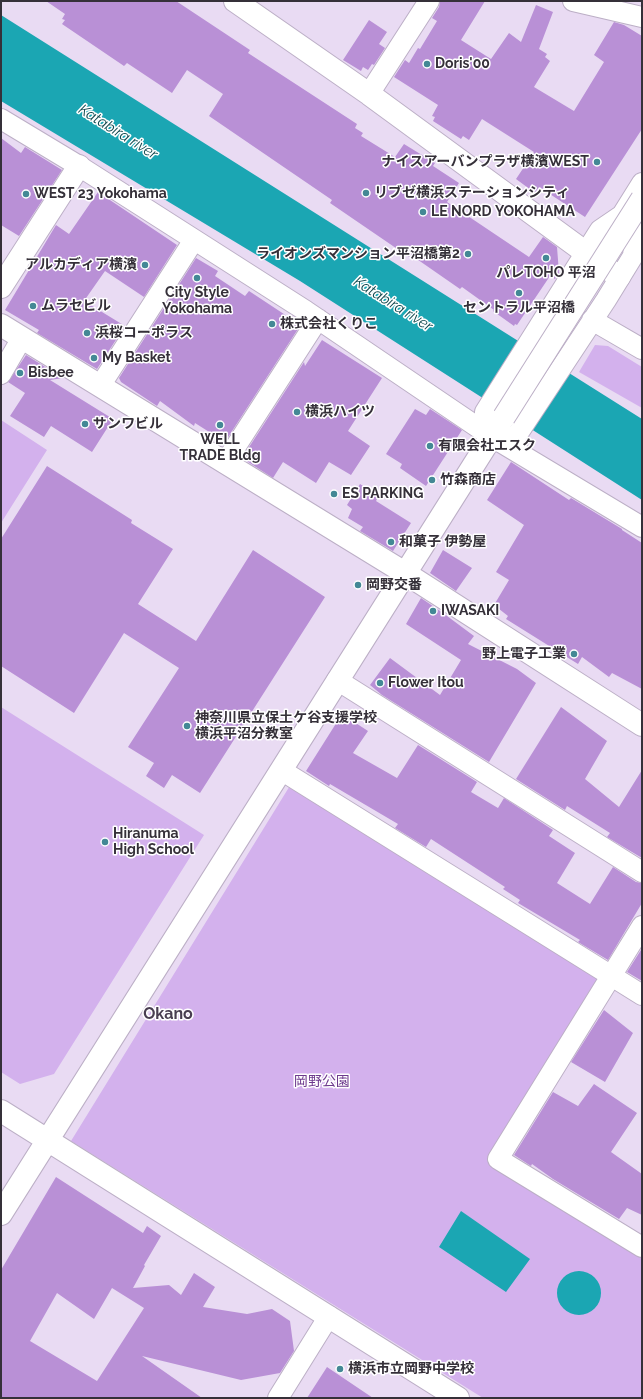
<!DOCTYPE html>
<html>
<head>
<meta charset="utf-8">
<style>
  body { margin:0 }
  #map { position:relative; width:643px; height:1399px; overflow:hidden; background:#e9dbf3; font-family:Raleway,sans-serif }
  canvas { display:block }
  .frame { position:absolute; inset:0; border:2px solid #353039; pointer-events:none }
</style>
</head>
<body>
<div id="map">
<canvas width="643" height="1399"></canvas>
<div class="frame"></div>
</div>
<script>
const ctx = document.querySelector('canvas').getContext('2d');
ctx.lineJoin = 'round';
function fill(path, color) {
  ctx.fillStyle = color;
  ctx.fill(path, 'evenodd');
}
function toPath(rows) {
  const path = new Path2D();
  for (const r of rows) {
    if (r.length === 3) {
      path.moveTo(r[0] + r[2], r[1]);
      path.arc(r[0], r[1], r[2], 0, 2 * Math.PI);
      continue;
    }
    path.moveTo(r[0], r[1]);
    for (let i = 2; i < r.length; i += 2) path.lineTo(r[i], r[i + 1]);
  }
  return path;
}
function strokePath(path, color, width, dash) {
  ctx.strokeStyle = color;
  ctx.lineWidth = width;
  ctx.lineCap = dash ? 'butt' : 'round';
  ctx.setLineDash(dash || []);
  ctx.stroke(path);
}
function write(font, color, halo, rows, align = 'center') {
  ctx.font = font + ' Raleway,"Noto Sans JP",sans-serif';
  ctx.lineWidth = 3;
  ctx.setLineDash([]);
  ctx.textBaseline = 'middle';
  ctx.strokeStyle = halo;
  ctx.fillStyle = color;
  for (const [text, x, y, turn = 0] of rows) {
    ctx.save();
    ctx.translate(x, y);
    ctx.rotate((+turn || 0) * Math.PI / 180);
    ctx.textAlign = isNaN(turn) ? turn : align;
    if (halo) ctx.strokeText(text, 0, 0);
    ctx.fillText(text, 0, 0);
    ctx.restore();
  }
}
fill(toPath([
  [595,345,608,346,642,367,642,408,579,372],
  [1,420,47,450,1,523],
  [1,707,204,835,54,1074,20,1084,1,1072],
  [291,784,600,977,487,1160,642,1257,642,1398,483,1398,71,1141]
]), '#d3b1ed');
fill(toPath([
  [1,15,642,419,642,500,300,281,1,101],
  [461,1211,530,1259,506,1292,439,1247],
  [579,1293,22]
]), '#1ba6b3');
fill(toPath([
  [46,1,176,1,250,50,248,53,357,124,355,128,363,133,361,136,395,157,404,144,435,163,433,166,459,183,447,202,529,257,543,237,557,247,559,273,555,279,550,276,517,325,515,324,514,326,493,311,494,310,462,287,460,289,411,255,409,257,330,203,332,200,209,116,223,94,187,70,172,93,127,63,124,66,62,24,65,20,62,19,65,14],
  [440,1,485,1,461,40,491,59,509,33,521,42,536,5,553,12,539,49,547,54,545,57,550,61,534,87,574,111,604,62,594,55,614,22,624,25,642,36,642,129,585,217,539,187,535,193,516,179,534,152,482,119,469,140,463,136,461,139,433,121,435,117,432,116,438,105,394,77,405,60,409,63,418,48,420,49,437,21,432,18,439,7],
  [369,20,387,32,379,44,385,48,374,65,372,64,368,70,363,67,361,71,343,60],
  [1,138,21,153,25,147,62,170,19,236,1,225],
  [98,192,177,245,144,297,105,271,84,301,125,326,97,369,37,333,39,330,5,310,56,225,69,234],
  [196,258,218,271,215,276,245,296,249,291,296,322,298,329,225,442,195,423,194,426,160,401,157,406,121,382,119,378],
  [322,340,382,378,348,431,370,446,351,475,329,462,316,483,283,462,273,478,242,458,304,362,305,366],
  [26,355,63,378,50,380,113,419,92,452,51,426,44,437,10,416,25,393,8,382],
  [415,409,426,415,430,409,462,430,426,486,400,468,402,464,386,454],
  [511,462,569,500,571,498,622,529,622,530,642,543,642,689,612,673,609,677,582,657,578,664,506,619,508,616,494,605,509,580,496,572,524,525,487,500],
  [47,466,132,520,131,523,173,549,138,604,196,641,253,550,325,597,200,793,172,775,164,788,146,776,154,763,128,747,179,668,124,633,74,713,1,666,1,539],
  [360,484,379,496,376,501,411,523,393,551,360,531,363,527,348,518,352,509,347,505],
  [443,550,472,568,456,591,430,573],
  [421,598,443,613,474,636,468,644,517,669,536,683,489,762,382,695,370,685,390,658,440,695,461,660,406,624],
  [561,707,607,741,585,779,619,807,642,770,642,858,607,837,610,833,567,806,565,810,516,779],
  [342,714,368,731,353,753,397,778,418,745,477,782,471,792,498,808,504,798,553,830,549,836,575,853,557,883,590,904,613,867,636,882,642,883,642,903,608,960,578,942,580,940,518,903,520,900,503,889,505,887,431,839,426,847,395,828,398,824,330,784,329,786,306,771],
  [641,950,642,951,642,981,627,972],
  [604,1010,633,1033,605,1082,571,1062],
  [594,1084,637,1113,611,1152,642,1174,642,1215,627,1208,619,1219,553,1179,532,1164,531,1166,514,1155,553,1092,578,1106],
  [56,1177,143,1233,147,1226,161,1236,144,1265,145,1266,133,1288,169,1285,181,1295,194,1273,215,1287,203,1307,247,1314,272,1309,290,1321,294,1351,280,1373,241,1380,142,1356,202,1398,1,1398,1,1270],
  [112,1288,144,1308,97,1381,30,1341,57,1293,94,1319],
  [327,1367,373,1398,307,1398]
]), '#b990d6');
const street = toPath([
  [573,1,642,17],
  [369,94,429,1],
  [1,119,79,166,306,311,492,437,642,527],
  [592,320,642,349],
  [1,374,22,338],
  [100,386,194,240],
  [492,437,485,412,598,233,600,230,622,215,642,183],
  [492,437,515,438,606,300,633,256,636,223,642,213],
  [225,463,318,319],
  [337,680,642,872],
  [281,770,642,995],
  [642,926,498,1159,642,1247],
  [278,1398,329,1316]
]);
const secondary = toPath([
  [235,1,369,94,619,277],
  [1,287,79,166],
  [1,325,405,573,642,725],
  [1,1111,458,1398],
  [1,1214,504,417]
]);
strokePath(street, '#bcafc6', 22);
strokePath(secondary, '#bcafc6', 24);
strokePath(street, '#fff', 20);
strokePath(secondary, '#fff', 22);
const secondaryBridge = toPath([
  [504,417,642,199]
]);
strokePath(secondaryBridge, '#bcafc6', 24, []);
strokePath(secondaryBridge, '#fff', 22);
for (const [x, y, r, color] of [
  [427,64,4,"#438895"],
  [597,162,4,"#438895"],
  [366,193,4,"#438895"],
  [26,194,4,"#438895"],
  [423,212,4,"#438895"],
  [468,254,4,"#438895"],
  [546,258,4,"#438895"],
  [145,265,4,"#438895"],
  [197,278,4,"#438895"],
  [519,293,4,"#438895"],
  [33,306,4,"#438895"],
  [272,324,4,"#438895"],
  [87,333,4,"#438895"],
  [94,358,4,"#438895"],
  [20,373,4,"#438895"],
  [297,412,4,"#438895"],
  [85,424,4,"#438895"],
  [220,425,4,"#438895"],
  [430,446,4,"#438895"],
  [432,480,4,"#438895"],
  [334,494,4,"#438895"],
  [391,542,4,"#438895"],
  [358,585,4,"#438895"],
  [433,611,4,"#438895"],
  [574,654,4,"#438895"],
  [380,683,4,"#438895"],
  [187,726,4,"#438895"],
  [105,842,4,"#438895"],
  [340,1369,4,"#438895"]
]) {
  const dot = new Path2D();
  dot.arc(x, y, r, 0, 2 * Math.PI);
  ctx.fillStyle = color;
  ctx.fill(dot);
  strokePath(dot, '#fff', 1.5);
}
write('bold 14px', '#353039', '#fff', [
  ["Doris'00",435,64],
  ["ナイスアーバンプラザ横濱WEST",589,162,"right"],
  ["リブゼ横浜ステーションシティ",374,193],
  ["WEST 23 Yokohama",34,194],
  ["LE NORD YOKOHAMA",431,212],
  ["ライオンズマンション平沼橋第2",460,254,"right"],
  ["アルカディア横濱",137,265,"right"],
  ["パレTOHO 平沼",546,273,"center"],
  ["City Style",197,293,"center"],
  ["Yokohama",197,309,"center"],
  ["ムラセビル",41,306],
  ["セントラル平沼橋",519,308,"center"],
  ["株式会社くりこ",280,324],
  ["浜桜コーポラス",95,333],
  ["My Basket",102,358],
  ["Bisbee",28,373],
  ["横浜ハイツ",305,412],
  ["サンワビル",93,424],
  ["WELL",220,440,"center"],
  ["TRADE Bldg",220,456,"center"],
  ["有限会社エスク",438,446],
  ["竹森商店",440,480],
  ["ES PARKING",342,494],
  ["和菓子 伊勢屋",399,542],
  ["岡野交番",366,585],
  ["IWASAKI",441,611],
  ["野上電子工業",566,654,"right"],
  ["Flower Itou",388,683],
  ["神奈川県立保土ケ谷支援学校",195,718],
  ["横浜平沼分教室",195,734],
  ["Hiranuma",113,834],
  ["High School",113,850],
  ["横浜市立岡野中学校",348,1369]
], 'left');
write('14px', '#6d3a8d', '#fff', [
  ["岡野公園",322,1082]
]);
write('italic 15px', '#134a4f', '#fff', [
  ["Katabira river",118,132,32],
  ["Katabira river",393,304,32]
]);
write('bold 16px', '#493e51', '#fff', [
  ["Okano",168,1014]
]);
</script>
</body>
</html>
